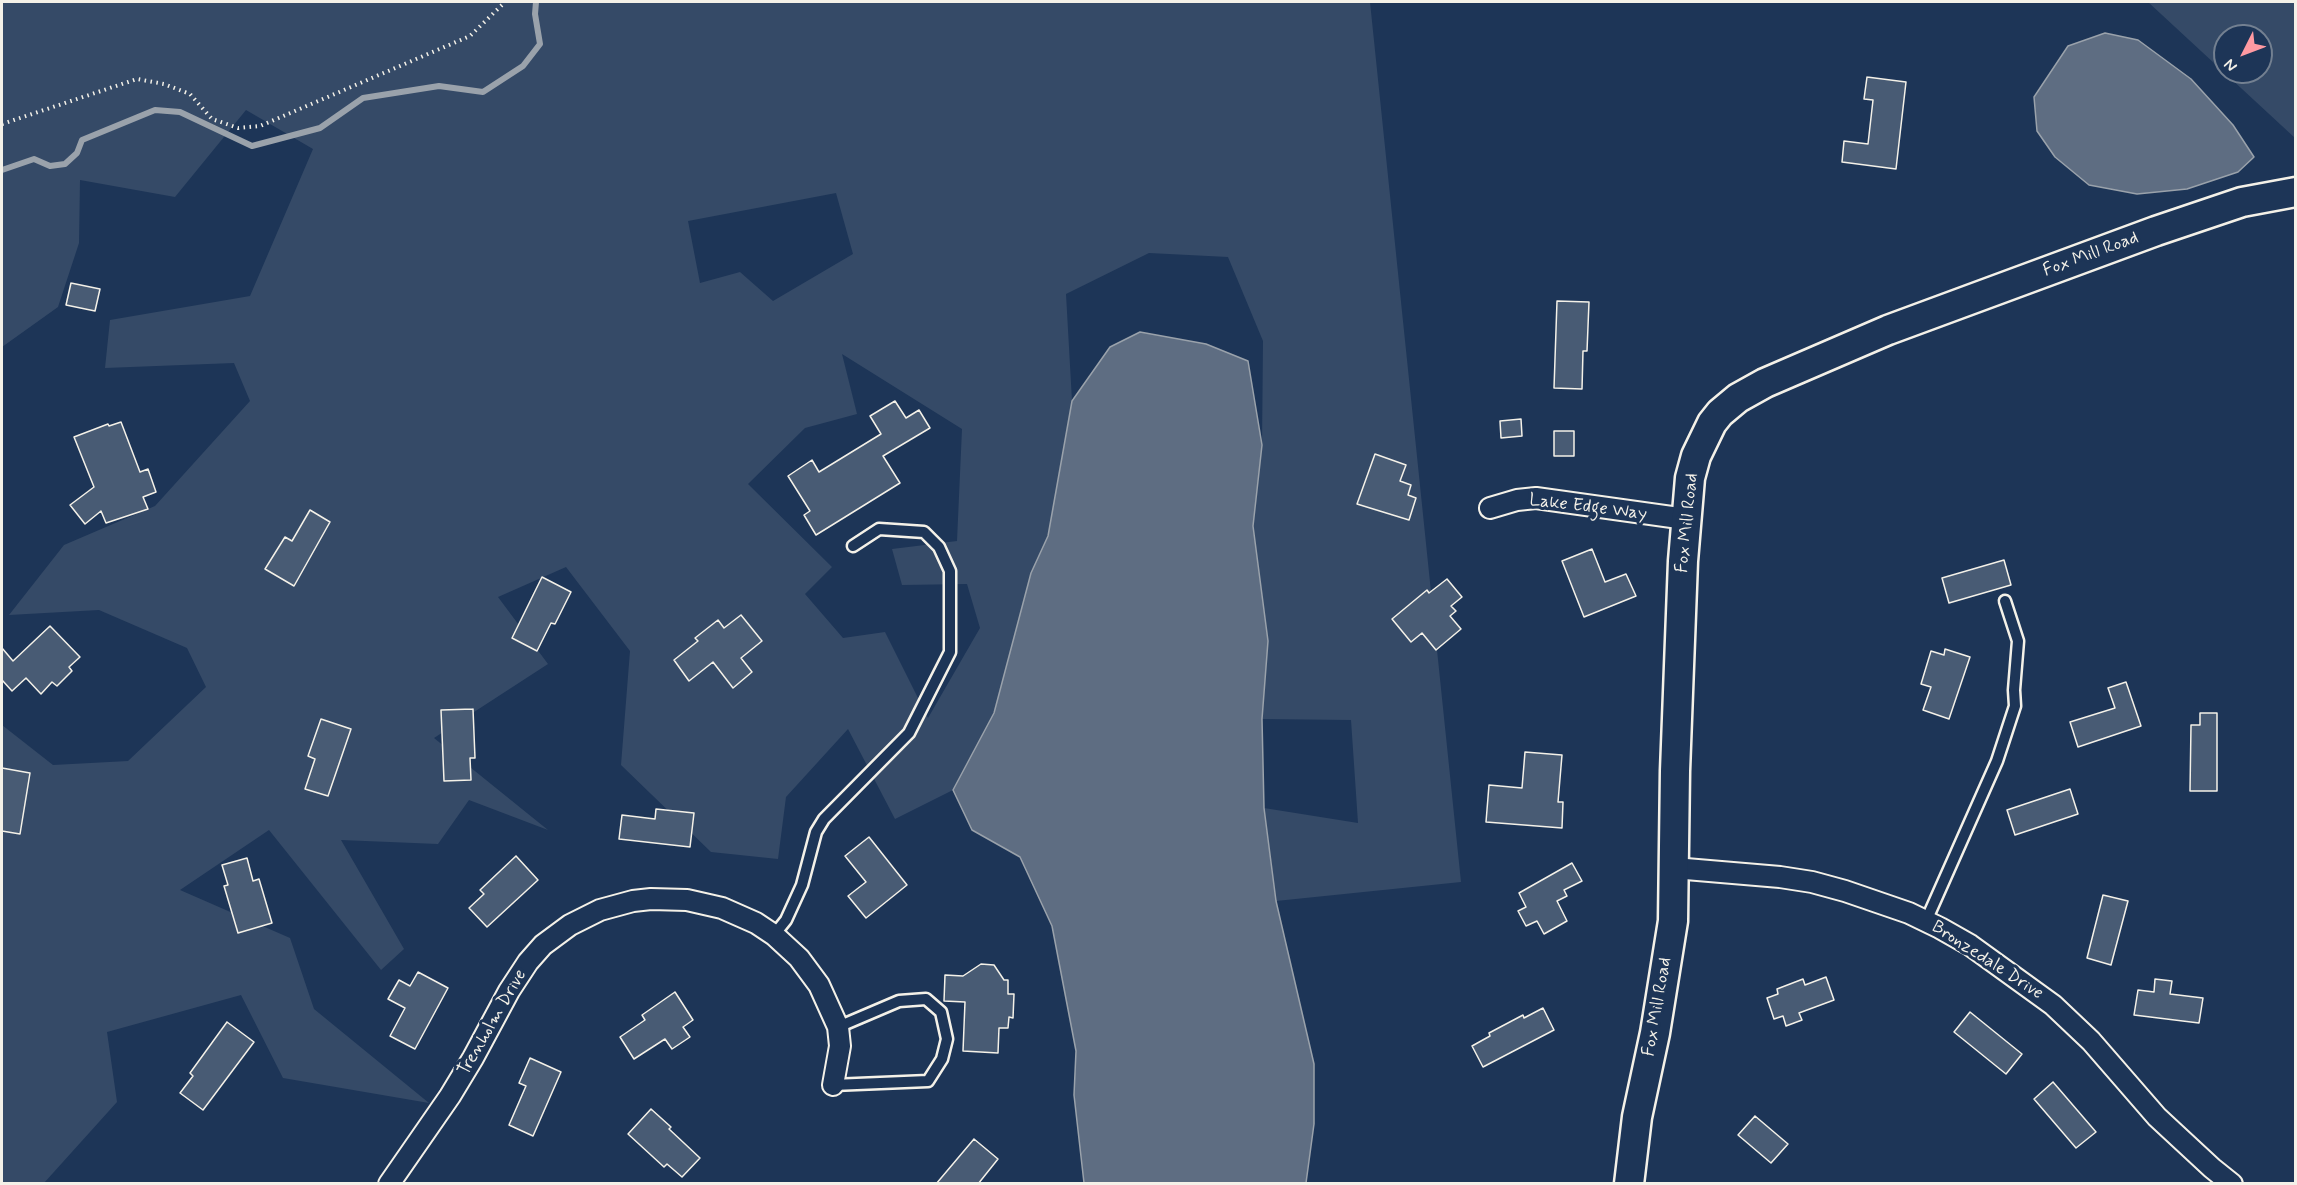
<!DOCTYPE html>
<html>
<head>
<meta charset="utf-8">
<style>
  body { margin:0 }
  #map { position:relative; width:2297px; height:1185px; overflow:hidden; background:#1d3557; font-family:Mynerve,sans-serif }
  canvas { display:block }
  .frame { position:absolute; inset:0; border:3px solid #f4f1e8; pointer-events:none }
  .north { position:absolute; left:2213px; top:24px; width:60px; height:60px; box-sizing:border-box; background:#1d3557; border:2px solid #738091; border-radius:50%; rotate:228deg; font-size:16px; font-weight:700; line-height:24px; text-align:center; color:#f4f1e8 }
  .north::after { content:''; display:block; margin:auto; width:21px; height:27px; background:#ff9aa2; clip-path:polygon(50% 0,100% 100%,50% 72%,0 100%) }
</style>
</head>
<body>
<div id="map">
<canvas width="2297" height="1185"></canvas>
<div class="frame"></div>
<div class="north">N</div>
</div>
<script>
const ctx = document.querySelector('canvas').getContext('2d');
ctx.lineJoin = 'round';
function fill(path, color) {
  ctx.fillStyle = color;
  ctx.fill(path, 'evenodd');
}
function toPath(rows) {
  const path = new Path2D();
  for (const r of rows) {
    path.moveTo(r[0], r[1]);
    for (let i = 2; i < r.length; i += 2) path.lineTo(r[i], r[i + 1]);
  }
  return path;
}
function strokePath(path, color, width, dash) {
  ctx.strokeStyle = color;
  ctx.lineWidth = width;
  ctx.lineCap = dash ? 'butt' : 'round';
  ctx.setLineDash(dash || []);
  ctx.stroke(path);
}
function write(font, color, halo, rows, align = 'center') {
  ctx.font = font + ' Mynerve,sans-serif';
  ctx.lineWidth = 6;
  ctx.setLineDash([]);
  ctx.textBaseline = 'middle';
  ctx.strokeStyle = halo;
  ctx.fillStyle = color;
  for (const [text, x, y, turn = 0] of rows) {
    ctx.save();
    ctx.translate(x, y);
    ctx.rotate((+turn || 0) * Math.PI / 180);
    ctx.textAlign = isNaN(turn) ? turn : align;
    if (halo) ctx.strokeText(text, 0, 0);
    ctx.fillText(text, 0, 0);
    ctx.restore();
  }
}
fill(toPath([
  [2,2,1370,2,1461,882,1276,901,1264,808,1358,823,1351,720,1262,719,1268,641,1253,526,1262,445,1263,341,1228,257,1149,253,1066,294,1072,401,1048,536,1031,573,994,713,953,790,895,819,848,729,786,797,778,859,711,852,621,765,630,651,566,567,498,597,548,664,434,738,548,830,469,800,438,844,341,840,404,949,381,970,269,830,180,890,290,938,314,1009,429,1103,283,1078,241,995,107,1032,117,1102,44,1183,2,1183,2,725,53,765,128,761,206,687,187,648,99,610,9,615,64,545,155,506,250,401,234,363,105,368,110,320,250,296,313,149,246,110,175,197,80,180,79,243,58,307,2,347],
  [836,193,853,254,773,301,740,272,700,283,688,221],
  [842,354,962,429,957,541,892,549,902,585,967,584,980,628,928,718,885,632,843,638,805,594,832,567,748,484,805,428,857,414],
  [2148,2,2295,2,2295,138],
  [2225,36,2261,36,2261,72,2225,72]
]), '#354a67');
const water = toPath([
  [2105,33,2138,40,2191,79,2233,125,2254,157,2238,172,2187,189,2137,194,2089,185,2055,157,2037,131,2034,97,2068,46,2105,33],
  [1140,332,1206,344,1248,361,1262,445,1253,526,1268,641,1262,719,1264,808,1276,901,1314,1064,1314,1124,1306,1183,1084,1183,1074,1095,1076,1051,1052,926,1020,857,972,830,953,790,994,713,1031,573,1048,536,1072,401,1110,347,1140,332]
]);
fill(water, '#5e6d82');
strokePath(water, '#9aa2ab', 1.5);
strokePath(toPath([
  [2,170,34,159,50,166,65,164,77,153,82,140,155,110,180,112,252,146,320,128,363,98,439,86,483,92,523,66,540,44,535,14,536,2]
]), '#9aa2ab', 6);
const building = toPath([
  [1867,77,1906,82,1896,169,1842,162,1844,141,1868,144,1873,100,1864,99,1867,77],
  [71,283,100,289,95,311,66,305,71,283],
  [1557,301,1589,302,1587,351,1583,351,1582,389,1554,388,1557,301],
  [895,401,906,418,919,410,930,428,883,456,900,483,816,535,804,515,810,511,788,476,812,460,819,472,881,434,870,416,895,401],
  [1521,419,1522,436,1501,438,1500,421,1521,419],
  [121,422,140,472,148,469,156,492,143,497,148,509,106,523,101,511,85,524,70,505,94,487,74,437,108,424,109,426,121,422],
  [1554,431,1574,431,1574,456,1554,456,1554,431],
  [1375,454,1406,465,1400,481,1411,485,1408,495,1416,498,1409,520,1357,504,1375,454],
  [310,510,330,522,294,586,265,569,285,537,292,541,310,510],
  [1592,549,1605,582,1626,574,1636,596,1584,617,1562,561,1592,549],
  [2004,560,2011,585,1949,603,1942,578,2004,560],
  [542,577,571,592,555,624,551,623,537,651,512,638,542,577],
  [1447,579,1462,597,1451,606,1456,611,1450,616,1461,629,1436,650,1422,633,1411,642,1392,619,1427,590,1429,593,1447,579],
  [741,615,762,641,741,658,752,672,733,688,713,662,689,681,674,660,698,641,695,638,718,620,724,628,741,615],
  [50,626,80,657,69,667,72,671,57,686,52,682,41,694,26,678,12,691,2,680,2,648,13,661,50,626],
  [1945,649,1970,657,1949,719,1923,710,1931,687,1921,684,1931,651,1944,655,1945,649],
  [2126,682,2141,726,2078,747,2070,722,2115,708,2108,688,2126,682],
  [473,709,475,758,470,758,471,780,444,781,441,710,473,709],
  [2200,713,2217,713,2217,791,2190,791,2191,725,2200,725,2200,713],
  [321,719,351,729,328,796,305,789,315,759,308,756,321,719],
  [1525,752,1562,755,1558,802,1563,802,1562,828,1486,822,1489,785,1522,788,1525,752],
  [2,768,30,773,20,834,2,831,2,768],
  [2070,789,2078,814,2015,835,2007,810,2070,789],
  [656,809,694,813,690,847,619,839,622,815,655,819,656,809],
  [869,837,907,885,866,918,848,896,866,882,845,856,869,837],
  [516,856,538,880,487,927,469,908,484,894,480,890,516,856],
  [247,858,253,881,259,879,272,923,238,933,224,886,228,885,222,865,247,858],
  [1572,863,1582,881,1564,890,1567,896,1557,901,1567,921,1544,934,1537,921,1526,926,1518,911,1526,907,1519,893,1572,863],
  [2103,895,2128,901,2111,965,2087,958,2103,895],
  [981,964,994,965,1004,980,1008,980,1008,994,1014,994,1013,1018,1009,1017,1008,1028,999,1028,998,1053,963,1051,965,1002,944,1001,945,975,963,976,981,964],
  [418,972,448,988,415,1049,390,1036,405,1008,388,999,399,980,410,986,418,972],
  [1826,977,1834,1000,1799,1013,1802,1020,1786,1026,1783,1016,1774,1019,1767,998,1778,994,1777,989,1803,979,1805,985,1826,977],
  [2155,979,2172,981,2170,994,2203,998,2199,1023,2134,1015,2138,990,2154,992,2155,979],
  [675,992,693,1020,683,1027,690,1037,672,1049,665,1039,634,1059,620,1037,645,1020,642,1015,675,992],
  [1543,1008,1554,1030,1483,1067,1472,1046,1490,1036,1489,1033,1523,1015,1524,1018,1543,1008],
  [1970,1012,2022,1054,2006,1074,1954,1032,1970,1012],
  [227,1022,254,1042,203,1110,180,1093,193,1076,190,1073,227,1022],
  [530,1058,561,1072,533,1136,509,1125,526,1086,519,1083,530,1058],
  [2053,1082,2096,1132,2076,1148,2034,1099,2053,1082],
  [651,1109,671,1127,669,1129,700,1158,682,1177,667,1164,664,1167,628,1134,651,1109],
  [1755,1116,1788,1144,1771,1163,1738,1135,1755,1116],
  [974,1139,998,1159,978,1184,936,1184,974,1139]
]);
fill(building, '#485b74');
strokePath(building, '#f4f1e8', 1.5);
const service = toPath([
  [1926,921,1997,761,2015,706,2014,690,2018,641,2005,601],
  [774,935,786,920,802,885,816,832,824,819,909,733,950,652,950,571,939,547,924,532,879,529,853,546],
  [833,1085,928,1081,942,1059,947,1039,941,1012,926,999,899,1001,838,1027]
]);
const minor = toPath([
  [1490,508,1517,500,1536,498,1686,519],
  [1674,868,1780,877,1812,882,1845,891,1909,913,1940,928,1970,945,2053,1005,2091,1041,2157,1117,2212,1168,2232,1184],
  [389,1184,450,1096,473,1058,509,991,528,962,543,945,570,925,600,910,633,901,651,899,687,900,722,908,756,923,774,935,799,958,819,985,838,1027,840,1046,833,1085]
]);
const secondary = toPath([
  [1629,1184,1637,1117,1655,1033,1673,921,1675,771,1683,561,1690,478,1696,456,1712,423,1720,413,1738,398,1765,383,1888,330,2156,231,2242,202,2296,192]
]);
strokePath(service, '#f4f1e8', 15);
strokePath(minor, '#f4f1e8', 24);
strokePath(secondary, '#f4f1e8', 33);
strokePath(toPath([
  [2,124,137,79,164,84,190,94,212,119,238,128,260,126,470,36,505,2]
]), '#f4f1e8', 4, [1.5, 4.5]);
strokePath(service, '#1d3557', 10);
strokePath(minor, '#1d3557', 20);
strokePath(secondary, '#1d3557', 28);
write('18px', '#f4f1e8', '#1d3557', [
  ["Fox Mill Road",2091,255,-20],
  ["Lake Edge Way",1588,508,7],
  ["Fox Mill Road",1688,523,-84],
  ["Bronzedale Drive",1987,961,33],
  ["Fox Mill Road",1658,1007,-80],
  ["Trenholm Drive",493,1023,-60]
]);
</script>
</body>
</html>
